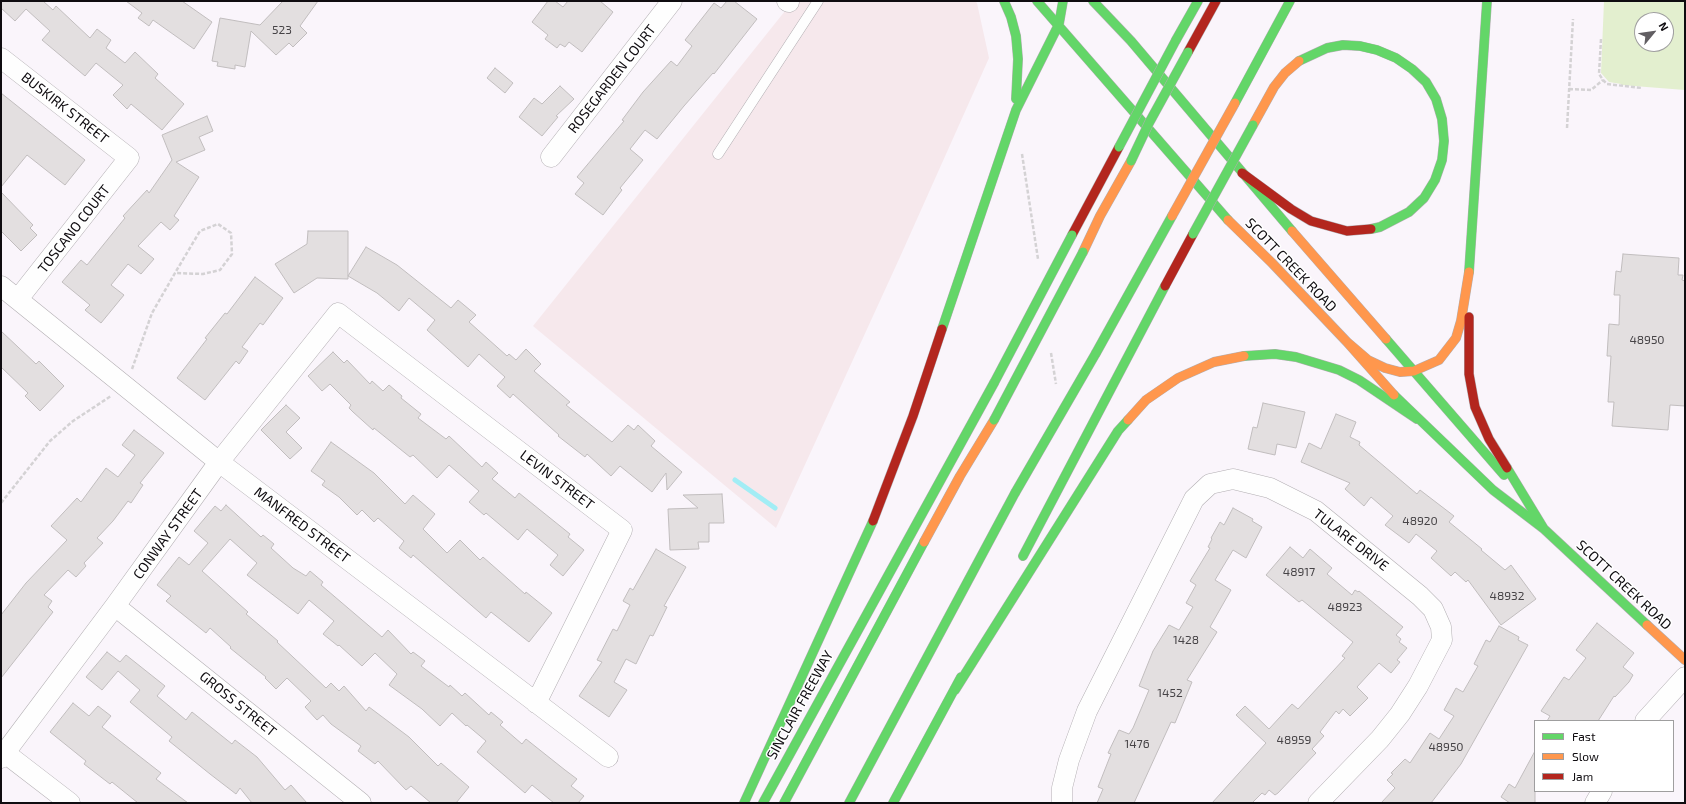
<!DOCTYPE html>
<html>
<head>
<meta charset="utf-8">
<style>
  body { margin:0 }
  #map { position:relative; width:1686px; height:804px; overflow:hidden; background:#faf5fb; font-family:"Exo 2",sans-serif }
  canvas { display:block }
  .frame { position:absolute; inset:0; border:2px solid #0f0c10; pointer-events:none }
  .legend { position:absolute; left:1534px; top:720px; width:140px; height:72px; box-sizing:border-box; background:#fff; border:1px solid #9f9e9f; margin:0; padding:5px 7px; list-style:none; font-size:12px; color:#0f0c10 }
  .legend li { display:flex; align-items:center; gap:8px; height:20px }
  .legend b { width:20px; border:1px solid #9f9e9f }
  .north { position:absolute; left:1634px; top:12px; width:40px; height:40px; box-sizing:border-box; background:#fff; border:1px solid #9f9e9f; border-radius:50%; rotate:61deg; font-size:11px; font-weight:700; line-height:16px; text-align:center; color:#0f0c10 }
  .north::after { content:''; display:block; margin:auto; width:14px; height:18px; background:#615e62; clip-path:polygon(50% 0,100% 100%,50% 72%,0 100%) }
</style>
</head>
<body>
<div id="map">
<canvas width="1686" height="804"></canvas>
<div class="frame"></div>
<ul class="legend">
<li><b style="height:5px;background:#63d668"></b>Fast</li>
<li><b style="height:5px;background:#ff974d"></b>Slow</li>
<li><b style="height:5px;background:#b3261e"></b>Jam</li>
</ul>
<div class="north">N</div>
</div>
<script>
const ctx = document.querySelector('canvas').getContext('2d');
ctx.lineJoin = 'round';
function fill(path, color) {
  ctx.fillStyle = color;
  ctx.fill(path, 'evenodd');
}
function toPath(rows) {
  const path = new Path2D();
  for (const r of rows) {
    path.moveTo(r[0], r[1]);
    for (let i = 2; i < r.length; i += 2) path.lineTo(r[i], r[i + 1]);
  }
  return path;
}
function strokePath(path, color, width, dash) {
  ctx.strokeStyle = color;
  ctx.lineWidth = width;
  ctx.lineCap = dash ? 'butt' : 'round';
  ctx.setLineDash(dash || []);
  ctx.stroke(path);
}
function write(font, color, halo, rows, align = 'center') {
  ctx.font = font + ' "Exo 2",sans-serif';
  ctx.lineWidth = 3;
  ctx.setLineDash([]);
  ctx.textBaseline = 'middle';
  ctx.strokeStyle = halo;
  ctx.fillStyle = color;
  for (const [text, x, y, turn = 0] of rows) {
    ctx.save();
    ctx.translate(x, y);
    ctx.rotate((+turn || 0) * Math.PI / 180);
    ctx.textAlign = isNaN(turn) ? turn : align;
    if (halo) ctx.strokeText(text, 0, 0);
    ctx.fillText(text, 0, 0);
    ctx.restore();
  }
}
fill(toPath([
  [793,1,975,1,977,3,989,58,900,257,776,528,533,326]
]), '#f6e8ec');
fill(toPath([
  [1604,1,1685,1,1685,90,1621,85,1621,84,1609,82,1601,73],
  [1642,20,1666,20,1666,44,1642,44]
]), '#e3efcf');
strokePath(toPath([
  [735,480,775,508]
]), '#a2edf5', 5);
const building = toPath([
  [1,1,43,1,53,10,56,6,90,38,97,29,111,40,106,48,125,63,135,52,158,74,155,78,184,104,162,130,131,104,127,109,113,95,123,85,96,63,85,76,42,40,50,31,26,9,15,21,1,8,1,1],
  [126,1,182,1,212,22,194,49,153,20,149,26,138,18,142,13,126,1],
  [283,1,318,1,300,26,307,33,293,47,289,43,276,55,251,31,245,67,235,65,235,69,217,66,218,62,212,61,220,18,260,25,283,1],
  [548,1,555,1,563,7,568,1,600,1,613,12,582,52,569,42,565,47,560,44,557,48,545,39,548,35,532,22,548,1],
  [727,1,734,1,757,19,714,74,713,73,684,106,657,139,645,130,630,149,643,160,620,188,622,190,603,215,575,194,584,183,577,177,624,121,622,120,643,92,671,61,677,66,692,46,685,40,714,3,721,8,727,1],
  [495,68,513,83,505,93,487,78,495,68],
  [560,86,574,99,556,116,558,117,542,136,519,117,534,98,542,104,560,86],
  [1,93,85,160,65,185,27,155,1,187,1,93],
  [207,116,213,131,199,137,205,150,176,162,199,177,174,216,179,220,170,230,161,222,138,246,154,259,141,274,128,264,111,285,124,295,101,323,85,310,90,305,62,282,81,260,87,265,125,218,123,216,147,190,149,193,172,160,162,135,207,116],
  [1,192,33,225,30,228,37,235,21,251,1,231,1,192],
  [308,231,348,231,348,279,317,278,294,293,275,264,307,244,308,231],
  [366,247,397,265,451,308,458,300,476,315,469,322,507,356,509,354,516,360,526,349,541,364,534,371,570,402,566,405,612,442,628,425,634,430,638,425,655,441,651,446,682,472,667,490,666,473,652,492,620,466,611,476,587,454,585,457,558,436,559,435,513,394,510,398,497,386,505,377,479,354,468,367,427,330,435,320,409,298,399,311,377,293,348,276,366,247],
  [1623,254,1679,258,1678,275,1683,275,1682,280,1685,281,1685,406,1670,405,1668,430,1612,426,1614,402,1608,402,1611,356,1607,356,1609,324,1619,325,1620,295,1614,295,1616,271,1621,272,1623,254],
  [255,277,283,298,263,325,260,323,242,347,248,351,239,364,236,361,205,400,177,378,207,339,205,338,225,313,227,314,255,277],
  [1,331,36,364,39,361,64,386,40,411,25,396,28,393,1,367,1,331],
  [333,352,344,363,347,360,370,384,372,381,383,391,389,385,402,396,401,398,421,414,418,418,446,439,449,436,482,467,486,462,498,473,492,479,515,498,519,493,570,534,568,537,584,550,563,576,550,565,558,555,527,529,518,540,486,513,484,515,469,502,479,491,449,465,437,478,413,455,410,457,374,428,373,430,353,412,349,408,351,405,330,384,322,391,308,376,333,352],
  [1263,403,1305,412,1296,448,1277,444,1275,455,1248,449,1253,427,1257,428,1263,403],
  [286,405,300,418,286,432,302,448,290,459,261,430,286,405],
  [1336,414,1356,422,1350,437,1360,442,1359,445,1417,494,1420,490,1454,516,1449,522,1482,549,1481,550,1505,570,1511,565,1536,599,1501,625,1468,580,1466,582,1455,572,1451,576,1431,558,1437,551,1416,534,1409,543,1385,525,1393,516,1371,497,1364,506,1345,489,1350,483,1301,462,1309,443,1321,449,1336,414],
  [134,430,164,453,140,483,143,485,131,503,128,501,113,521,97,538,103,543,84,563,86,566,76,577,68,570,44,595,52,601,48,607,53,612,1,678,1,615,26,583,67,540,51,526,77,498,81,502,106,468,118,477,135,455,122,445,134,430],
  [331,442,374,473,405,504,413,495,435,514,423,529,447,553,460,540,480,560,483,557,525,594,526,592,552,613,529,642,491,612,486,618,413,555,411,558,399,548,404,541,378,518,374,522,362,510,357,515,339,497,322,485,325,481,311,471,331,442],
  [722,494,724,523,709,523,709,542,698,542,699,549,670,550,668,509,698,508,683,495,722,494],
  [226,505,261,537,263,535,274,544,271,548,293,568,306,576,310,571,323,582,321,585,382,637,388,630,411,654,413,652,425,661,421,666,449,687,450,685,462,696,465,693,489,715,491,712,503,722,500,725,522,744,526,739,565,770,577,779,571,786,584,796,578,803,554,803,532,785,525,793,477,752,486,741,467,725,466,726,452,713,440,726,422,709,389,685,397,674,375,653,362,666,339,645,338,646,323,634,334,621,309,600,298,614,247,575,257,563,230,539,202,571,248,612,246,614,278,641,277,642,326,688,331,683,339,691,344,686,366,711,369,707,409,737,438,766,441,763,469,787,456,803,431,803,411,786,406,790,378,761,375,764,358,751,361,746,331,724,323,715,317,720,305,707,311,701,287,678,276,689,265,678,266,677,230,648,231,647,210,628,206,633,166,601,171,596,157,585,179,557,189,565,208,543,194,531,215,506,221,511,226,505],
  [1233,508,1253,519,1252,521,1262,527,1246,558,1233,550,1215,580,1231,590,1210,627,1217,632,1187,680,1192,682,1175,723,1171,722,1134,803,1097,803,1103,789,1098,787,1111,754,1108,753,1119,730,1129,734,1133,728,1149,690,1139,686,1153,651,1169,625,1179,630,1193,607,1186,603,1196,585,1190,581,1210,548,1208,547,1212,539,1211,538,1220,522,1224,525,1233,508],
  [1290,547,1303,558,1310,549,1332,568,1327,574,1352,595,1355,590,1358,592,1359,591,1403,627,1396,635,1401,639,1399,642,1407,648,1397,660,1400,662,1391,673,1379,663,1357,687,1368,698,1350,716,1343,709,1339,714,1336,711,1320,732,1324,736,1312,749,1316,753,1278,793,1275,795,1269,790,1265,795,1262,793,1252,803,1212,803,1266,743,1236,715,1245,706,1269,729,1292,704,1298,709,1345,658,1342,656,1353,642,1302,600,1299,602,1266,575,1290,547],
  [656,549,686,567,664,606,667,607,653,636,650,635,636,664,626,659,614,682,627,690,609,717,579,696,602,662,597,660,613,629,617,631,630,605,623,601,630,588,633,590,656,549],
  [1597,623,1634,653,1623,667,1633,675,1629,682,1615,697,1614,696,1598,721,1547,721,1550,716,1541,711,1564,677,1569,680,1586,658,1576,650,1597,623],
  [1499,626,1519,637,1518,640,1528,645,1461,764,1431,803,1381,803,1395,788,1387,780,1393,774,1391,773,1405,759,1410,763,1430,733,1439,739,1454,716,1444,710,1456,688,1463,692,1478,666,1474,664,1486,640,1490,642,1499,626],
  [107,652,120,662,126,655,165,686,157,696,186,720,192,712,232,744,235,740,257,757,285,790,291,785,307,803,252,803,240,788,236,794,210,774,169,741,172,737,130,702,140,690,118,671,102,690,86,677,107,652],
  [73,703,89,716,98,706,111,716,102,727,161,773,156,779,188,803,138,803,112,782,110,784,84,764,86,761,50,732,73,703],
  [1535,751,1535,803,1510,803,1501,797,1509,784,1515,788,1535,751]
]);
fill(building, '#e3dfe0');
strokePath(building, '#c1bdbe', 1);
const lane = toPath([
  [718,154,818,1]
]);
const street = toPath([
  [787,1,789,2],
  [1,58,129,158,18,299],
  [551,157,672,1],
  [1,286,219,462,608,757],
  [115,606,361,803],
  [1645,721,1685,677],
  [5,753,70,803],
  [1,758,115,606,219,462,338,313,622,530,536,703],
  [1062,803,1062,788,1069,760,1087,711,1194,499,1210,484,1233,479,1270,488,1316,511,1420,596,1433,609,1441,627,1442,640,1418,686,1400,714,1380,739,1318,803],
  [1595,803,1602,791]
]);
const fast = toPath([
  [1004,1,1011,17,1016,36,1018,59,1016,99],
  [1037,1,1228,220],
  [1093,1,1131,41,1292,231],
  [1176,40,1198,1],
  [1299,61,1327,48,1343,45,1360,46,1377,50,1396,58,1412,69,1426,82,1436,99,1442,119,1444,141,1442,160,1435,180,1424,198,1409,212,1380,227,1371,229],
  [1235,103,1290,1],
  [1469,272,1487,1],
  [942,329,1016,110,1059,24,1063,1],
  [1386,339,1504,475],
  [1096,353,1172,216],
  [1244,356,1275,354,1296,357,1339,370,1359,380,1417,419],
  [1394,395,1493,490,1544,529,1647,625],
  [1507,468,1544,529],
  [1023,556,1165,286],
  [955,690,1118,431,1128,420],
  [744,803,873,521],
  [763,803,994,383],
  [784,803,924,542],
  [849,803,1015,493],
  [893,803,961,677]
]);
const slow = toPath([
  [1253,125,1274,87,1285,73,1299,61],
  [1228,220,1272,263,1347,342,1394,395],
  [1292,231,1386,339],
  [1083,252,1100,216,1131,161],
  [1347,342,1368,360,1385,368,1400,372,1414,371,1439,360,1456,338,1461,321,1469,272],
  [1128,420,1146,400,1178,378,1214,362,1244,356],
  [924,542,960,476,994,420],
  [1647,625,1685,660]
]);
const jam = toPath([
  [1188,52,1216,1],
  [1242,173,1291,209,1311,221,1347,231,1371,229],
  [1072,235,1119,147],
  [1165,286,1193,234],
  [1469,317,1469,374,1475,407,1489,439,1507,468],
  [873,521,913,416,942,329]
]);
strokePath(lane, '#b2aeb2', 11);
strokePath(street, '#b2aeb2', 21);
strokePath(fast, '#b2aeb2', 10);
strokePath(slow, '#b2aeb2', 10);
strokePath(jam, '#b2aeb2', 10);
strokePath(toPath([
  [1601,39,1599,74,1603,80,1607,84,1642,88],
  [1569,89,1591,90,1603,80],
  [1567,128,1573,19],
  [1022,154,1038,259],
  [1051,353,1056,384],
  [132,369,152,313,175,273,200,231,218,224,231,233,232,254,220,270,203,274,175,273],
  [1,503,50,441,73,421,111,396]
]), '#d4d2d4', 2.5, [4, 2]);
strokePath(lane, '#fefefe', 10);
strokePath(street, '#fefefe', 20);
strokePath(fast, '#63d668', 9);
strokePath(slow, '#ff974d', 9);
strokePath(jam, '#b3261e', 9);
const fastBridge = toPath([
  [1119,147,1176,40],
  [1131,161,1149,123,1188,52],
  [1193,234,1253,125],
  [994,383,1072,235],
  [994,420,1083,252],
  [1015,493,1096,353]
]);
const slowBridge = toPath([
  [1172,216,1235,103]
]);
strokePath(fastBridge, '#b2aeb2', 10, []);
strokePath(slowBridge, '#b2aeb2', 10, []);
strokePath(fastBridge, '#63d668', 9);
strokePath(slowBridge, '#ff974d', 9);
write('12px', '#464346', null, [
  ["523",282,30],
  ["48950",1647,340],
  ["48920",1420,521],
  ["48917",1299,572],
  ["48932",1507,596],
  ["48923",1345,607],
  ["1428",1186,640],
  ["1452",1170,693],
  ["48959",1294,740],
  ["1476",1137,744],
  ["48950",1446,747]
]);
write('14px', '#0f0c10', '#fff', [
  ["ROSEGARDEN COURT",612,79,-52],
  ["BUSKIRK STREET",65,108,38],
  ["TOSCANO COURT",74,229,-52],
  ["SCOTT CREEK ROAD",1291,265,46],
  ["LEVIN STREET",557,480,37],
  ["MANFRED STREET",302,525,37],
  ["CONWAY STREET",168,534,-54],
  ["TULARE DRIVE",1351,540,38],
  ["SCOTT CREEK ROAD",1624,585,43],
  ["GROSS STREET",238,704,39],
  ["SINCLAIR FREEWAY",800,705,-61]
]);
</script>
</body>
</html>
